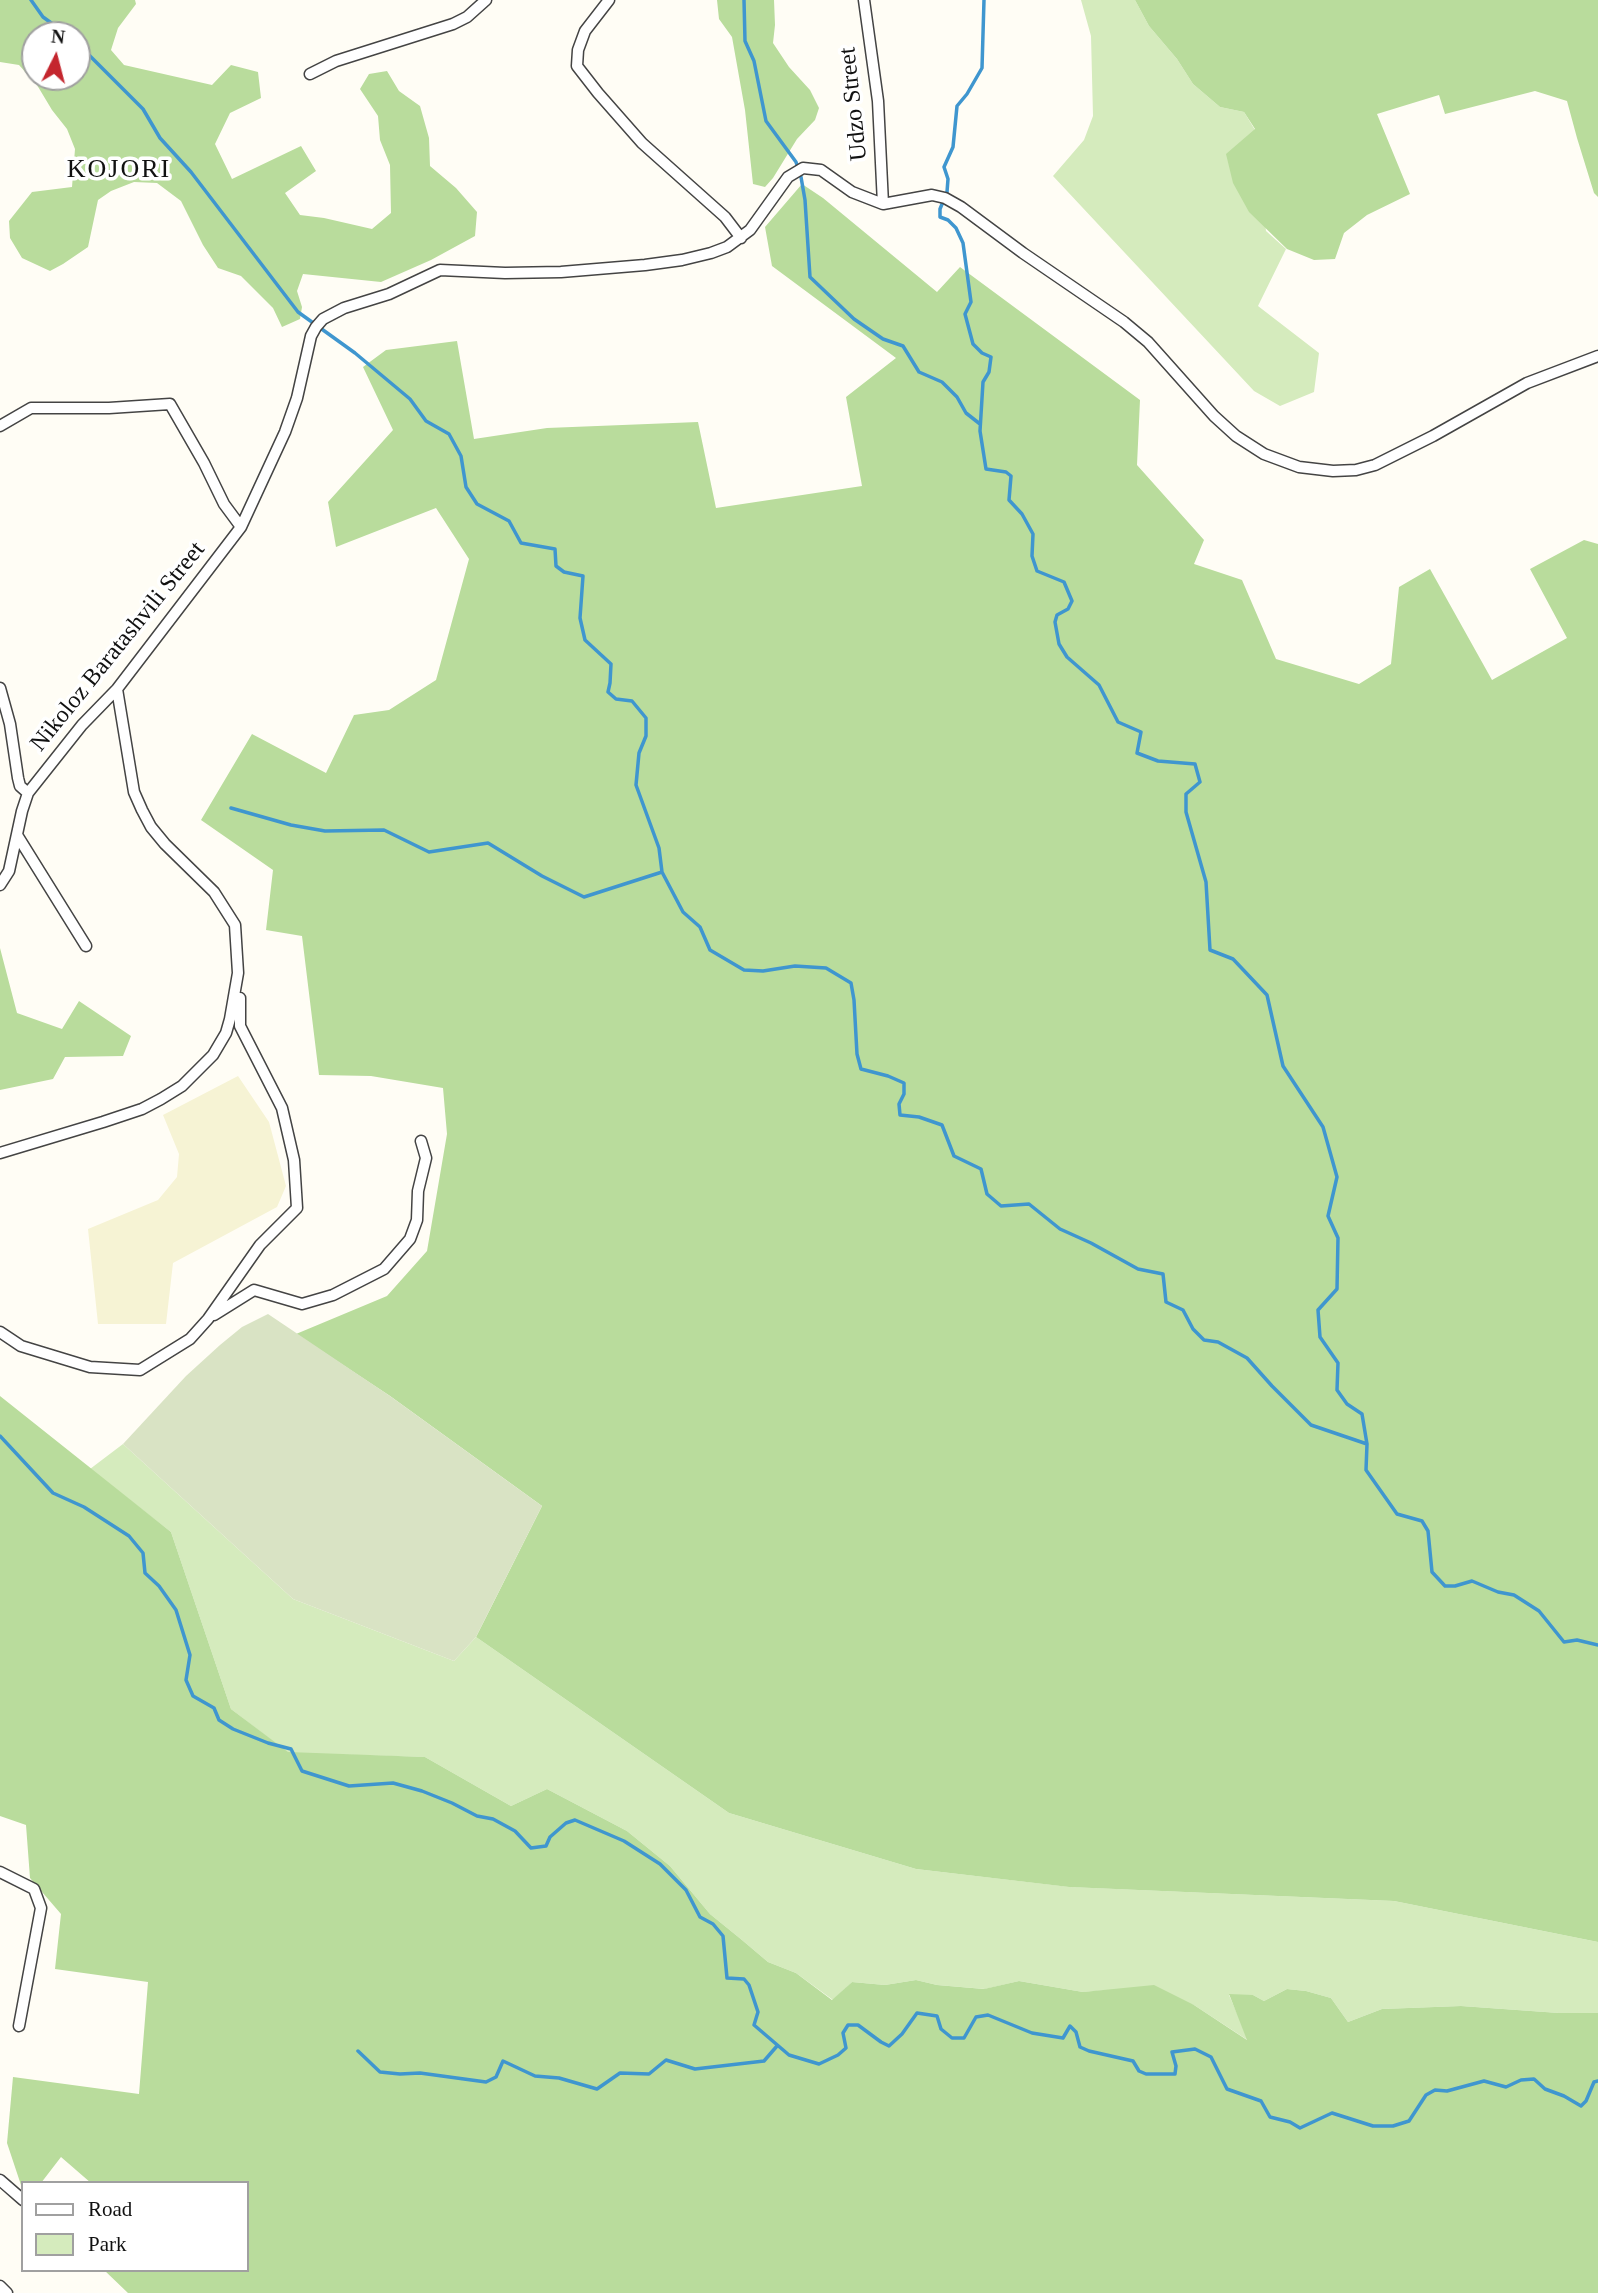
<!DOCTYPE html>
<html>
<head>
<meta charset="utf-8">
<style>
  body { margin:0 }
  #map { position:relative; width:1598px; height:2293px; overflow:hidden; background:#fffdf5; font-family:Georgia,serif }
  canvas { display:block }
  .legend { position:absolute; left:21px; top:2181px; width:228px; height:91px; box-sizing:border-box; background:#fff; border:2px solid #a0a0a0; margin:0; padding:9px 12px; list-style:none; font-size:21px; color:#111 }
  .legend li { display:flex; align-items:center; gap:14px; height:35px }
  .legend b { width:35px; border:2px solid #a0a0a0 }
  .north { position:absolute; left:21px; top:21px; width:70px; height:70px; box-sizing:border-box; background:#fff; border:2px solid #a0a0a0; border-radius:50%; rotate:6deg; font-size:19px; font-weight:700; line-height:28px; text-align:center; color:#111 }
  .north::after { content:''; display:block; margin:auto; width:24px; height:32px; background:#c4262e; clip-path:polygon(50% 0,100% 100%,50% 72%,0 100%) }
</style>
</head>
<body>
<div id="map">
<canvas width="1598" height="2293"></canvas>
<ul class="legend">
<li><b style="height:9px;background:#fff"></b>Road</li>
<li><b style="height:19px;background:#d5ebbd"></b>Park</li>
</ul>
<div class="north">N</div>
</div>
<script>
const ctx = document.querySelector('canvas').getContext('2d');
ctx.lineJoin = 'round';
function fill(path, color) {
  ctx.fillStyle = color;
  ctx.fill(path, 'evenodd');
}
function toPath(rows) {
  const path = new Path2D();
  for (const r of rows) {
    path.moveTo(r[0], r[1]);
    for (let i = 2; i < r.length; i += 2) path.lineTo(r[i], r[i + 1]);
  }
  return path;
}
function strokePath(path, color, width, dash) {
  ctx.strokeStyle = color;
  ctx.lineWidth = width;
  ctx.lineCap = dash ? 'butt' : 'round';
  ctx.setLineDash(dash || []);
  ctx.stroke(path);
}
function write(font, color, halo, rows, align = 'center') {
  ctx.font = font + ' Georgia,serif';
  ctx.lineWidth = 7;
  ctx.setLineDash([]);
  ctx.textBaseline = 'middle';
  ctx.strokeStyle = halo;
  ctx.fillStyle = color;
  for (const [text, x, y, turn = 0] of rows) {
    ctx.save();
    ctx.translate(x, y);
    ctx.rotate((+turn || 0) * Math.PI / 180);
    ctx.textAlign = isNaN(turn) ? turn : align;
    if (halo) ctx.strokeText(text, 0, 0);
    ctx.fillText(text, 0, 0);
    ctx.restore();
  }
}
fill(toPath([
  [238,1076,269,1122,286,1186,277,1207,173,1263,166,1324,98,1324,88,1229,158,1200,177,1177,179,1154,163,1115]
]), '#f6f3d4');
fill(toPath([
  [1081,0,1135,0,1149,26,1177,59,1193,84,1220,107,1244,112,1255,130,1266,231,1286,249,1258,306,1319,353,1314,392,1280,406,1254,391,1053,176,1084,140,1093,116,1091,36],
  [123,1444,293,1599,454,1661,476,1637,729,1813,916,1869,1070,1887,1394,1901,1598,1942,1598,2013,1559,2013,1461,2006,1382,2009,1348,2022,1331,1998,1306,1991,1287,1989,1264,2001,1253,1995,1229,1995,1249,2041,1194,2005,1109,1990,1083,1992,1019,1981,985,1989,937,1985,916,1980,885,1985,852,1982,833,2000,796,1973,768,1962,742,1940,710,1914,670,1866,627,1831,547,1789,511,1806,425,1757,288,1753,231,1709,171,1532,90,1469]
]), '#d5ebbd');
fill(toPath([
  [0,0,135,0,136,4,118,28,111,50,124,65,212,85,231,65,258,72,261,98,230,113,215,144,232,179,301,146,316,171,285,193,300,215,324,218,372,229,391,213,390,165,380,140,378,116,360,89,369,74,387,71,399,91,420,106,429,138,430,166,456,188,477,212,475,236,431,260,381,282,303,274,297,291,302,307,300,319,282,327,273,308,241,276,218,268,203,245,181,201,157,183,134,182,111,191,98,200,88,247,63,264,50,271,22,258,10,238,9,221,32,192,72,187,75,149,67,129,52,110,37,85,19,65,0,62],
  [35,35,77,35,77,77,35,77],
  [717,0,774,0,775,25,773,43,789,67,810,90,819,108,815,120,797,139,773,178,765,187,753,184,745,110,732,37,719,19],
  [1135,0,1598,0,1598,197,1594,193,1577,138,1567,101,1535,91,1445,114,1439,95,1377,114,1410,194,1367,215,1344,233,1335,259,1314,260,1287,249,1249,212,1233,183,1226,154,1255,129,1244,112,1220,107,1193,84,1177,59,1149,26],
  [802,184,823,198,937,292,960,267,1140,400,1137,465,1204,540,1194,564,1242,580,1276,659,1359,684,1391,664,1399,587,1430,569,1492,680,1567,638,1530,569,1584,540,1598,544,1598,1942,1394,1901,1069,1887,916,1869,729,1813,476,1637,542,1506,390,1396,296,1334,387,1296,427,1251,447,1134,443,1088,371,1076,319,1075,302,936,266,930,273,870,201,820,252,734,326,773,354,715,389,710,436,680,469,559,436,508,336,547,328,502,393,430,363,367,386,350,457,341,474,439,547,428,698,422,716,508,862,486,846,397,896,358,772,266,765,227],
  [0,948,17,1013,62,1029,79,1001,131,1036,123,1056,65,1057,53,1079,0,1090],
  [0,1396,171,1532,231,1709,288,1752,425,1757,511,1806,547,1789,627,1831,670,1866,710,1914,742,1940,768,1962,796,1973,832,2000,852,1982,885,1985,916,1980,937,1985,984,1989,1019,1981,1083,1992,1154,1985,1194,2005,1247,2040,1229,1994,1253,1995,1264,2001,1287,1989,1306,1991,1331,1998,1348,2022,1382,2009,1461,2006,1559,2013,1598,2013,1598,2293,128,2293,104,2270,247,2270,247,2183,91,2183,61,2157,41,2183,23,2183,23,2191,7,2143,13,2077,139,2094,148,1982,55,1969,61,1914,30,1878,26,1825,0,1816]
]), '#b9dc9c');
fill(toPath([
  [268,1314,390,1396,542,1506,476,1637,454,1661,293,1599,123,1444,186,1376,220,1345,242,1327]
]), '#d9e3c4');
strokePath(toPath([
  [31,0,43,17,68,35],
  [744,0,745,41,754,61,766,121,796,162,801,177,805,200,810,277,854,319,883,339,903,346,919,372,942,382,957,397,966,413,980,424],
  [984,0,982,68,967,94,957,106,953,147,944,167,948,179,947,192,940,209,940,217,948,220,956,228,963,243,971,302,965,314,973,344,982,353,991,357,989,372,983,382,980,431,986,469,1006,472,1011,476,1009,500,1022,514,1033,534,1032,556,1037,571,1064,582,1072,601,1068,609,1057,615,1055,622,1059,644,1067,657,1099,685,1118,722,1141,732,1137,753,1158,761,1195,764,1200,782,1186,794,1186,812,1206,882,1210,950,1233,959,1267,995,1283,1066,1323,1127,1337,1177,1328,1216,1338,1238,1337,1289,1318,1310,1320,1337,1338,1363,1337,1390,1347,1404,1362,1414,1367,1444,1366,1470,1397,1514,1422,1521,1428,1531,1432,1572,1445,1586,1455,1586,1472,1581,1498,1592,1514,1595,1539,1611,1564,1642,1577,1640,1598,1645],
  [77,43,143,109,160,138,191,172,298,312,355,353,410,399,426,421,449,434,461,456,466,487,477,504,509,521,521,543,555,549,556,566,564,572,583,576,580,618,585,640,611,664,610,683,608,692,616,699,632,701,646,718,646,736,639,753,636,785,659,848,662,872,683,912,700,927,710,950,744,970,763,971,795,966,826,968,851,983,854,1000,857,1054,861,1069,888,1076,904,1083,904,1094,899,1104,900,1115,919,1117,942,1125,954,1156,981,1169,987,1194,1001,1206,1029,1204,1060,1229,1091,1243,1138,1269,1163,1274,1166,1302,1183,1310,1193,1329,1204,1340,1218,1342,1247,1358,1272,1386,1311,1425,1367,1444],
  [231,808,291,825,325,831,384,830,429,852,488,843,542,876,584,897,662,872],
  [0,1436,53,1493,84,1507,129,1536,143,1553,145,1573,159,1586,176,1610,190,1655,186,1680,193,1696,214,1708,219,1720,233,1729,268,1743,291,1749,302,1771,349,1786,393,1783,422,1791,452,1803,477,1816,493,1819,515,1831,531,1848,546,1846,550,1837,566,1823,575,1820,624,1841,660,1864,686,1890,700,1917,713,1924,723,1936,727,1978,744,1979,749,1985,758,2012,754,2025,789,2055,819,2064,838,2055,846,2048,843,2033,848,2025,858,2025,881,2042,889,2046,902,2034,917,2013,937,2016,941,2029,952,2038,964,2038,976,2017,988,2015,1032,2033,1063,2038,1070,2026,1076,2032,1080,2047,1089,2051,1133,2061,1139,2071,1146,2074,1175,2074,1176,2066,1172,2052,1195,2049,1211,2057,1227,2089,1261,2101,1270,2117,1290,2122,1300,2128,1332,2113,1373,2126,1393,2126,1409,2121,1426,2095,1435,2090,1447,2091,1484,2081,1506,2087,1521,2080,1534,2079,1545,2089,1564,2096,1581,2106,1586,2101,1594,2082,1598,2081],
  [358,2051,380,2072,400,2074,420,2073,486,2082,496,2077,503,2061,535,2076,559,2078,597,2089,620,2073,649,2074,666,2060,695,2069,764,2061,777,2046]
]), '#3f96cf', 3.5);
const minor = toPath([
  [609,0,585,31,578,50,577,66,598,93,642,143,725,217,741,238],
  [864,0,878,101,883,204],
  [310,74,336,61,453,24,467,17,486,0],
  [0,426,31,408,109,408,170,404,204,463,224,504,241,527],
  [0,688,10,724,18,778,20,786,28,793],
  [17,835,86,946],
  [0,885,9,871,22,811,28,793,82,725,117,689,241,527,285,432,297,398,311,336,316,327,323,319,344,308,389,294,440,270,505,273,561,272,645,265,682,260,711,253,727,247,750,230,788,177,803,168,821,170,852,192,883,204,932,195,945,198,961,207,1023,253,1124,322,1148,342,1214,416,1236,436,1264,454,1299,467,1333,471,1356,470,1375,465,1433,436,1527,383,1598,356],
  [0,1153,103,1122,142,1109,161,1099,182,1086,213,1055,226,1033,230,1019,238,973,235,925,214,892,165,844,151,827,142,810,134,792,117,689],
  [214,1315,254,1290,302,1304,333,1295,384,1269,410,1239,417,1220,418,1191,426,1158,421,1141],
  [0,1332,21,1346,90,1367,140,1370,190,1339,208,1319,260,1245,297,1208,294,1160,282,1108,240,1026,240,998],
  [0,1872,34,1889,41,1908,19,2026],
  [0,2180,23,2200],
  [0,2286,7,2293]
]);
strokePath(minor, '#444', 13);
strokePath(minor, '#fff', 10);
write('24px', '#111', '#fff', [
  ["Udzo Street",854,104,-96],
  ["Nikoloz Baratashvili Street",118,647,-51]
]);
ctx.letterSpacing = '2px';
write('26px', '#111', '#fff', [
  ["KOJORI",119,170]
]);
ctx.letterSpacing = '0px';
</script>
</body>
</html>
